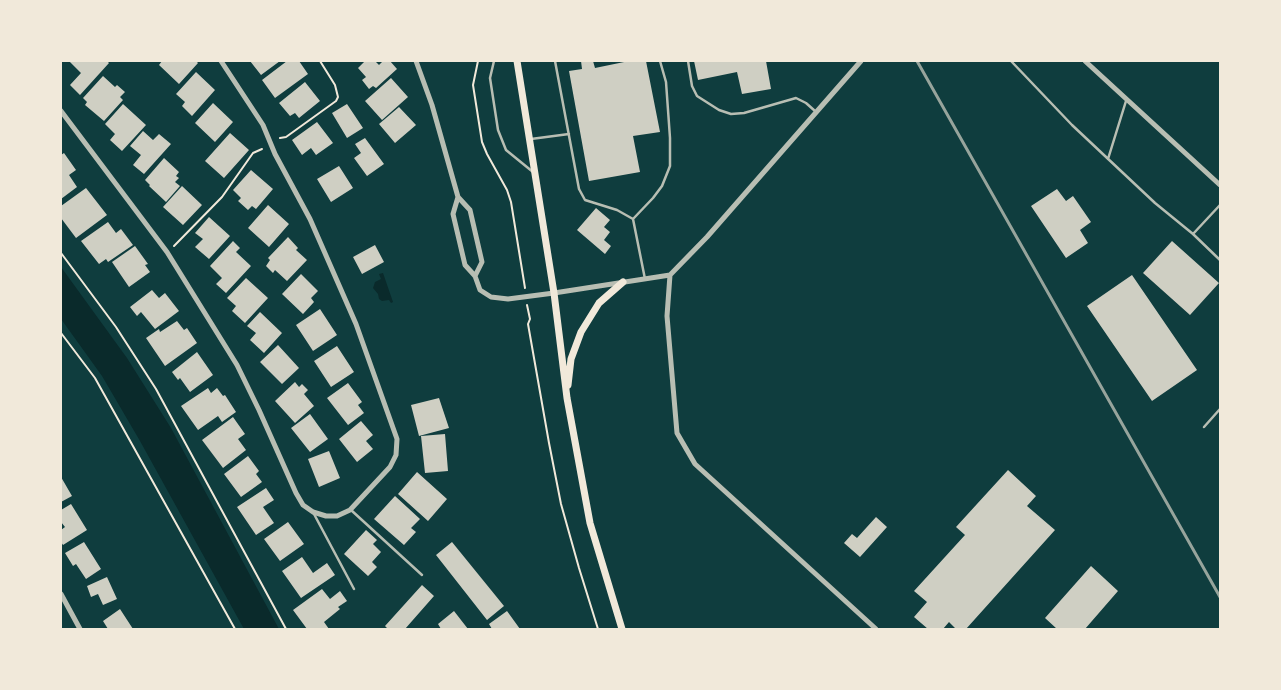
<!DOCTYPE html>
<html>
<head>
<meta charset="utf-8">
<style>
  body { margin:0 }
  #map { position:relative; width:1281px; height:690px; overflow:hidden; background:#0f3d3e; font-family:Signika,sans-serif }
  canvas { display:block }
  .frame { position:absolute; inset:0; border:62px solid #f1e9da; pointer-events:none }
</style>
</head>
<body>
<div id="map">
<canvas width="1281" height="690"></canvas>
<div class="frame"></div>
</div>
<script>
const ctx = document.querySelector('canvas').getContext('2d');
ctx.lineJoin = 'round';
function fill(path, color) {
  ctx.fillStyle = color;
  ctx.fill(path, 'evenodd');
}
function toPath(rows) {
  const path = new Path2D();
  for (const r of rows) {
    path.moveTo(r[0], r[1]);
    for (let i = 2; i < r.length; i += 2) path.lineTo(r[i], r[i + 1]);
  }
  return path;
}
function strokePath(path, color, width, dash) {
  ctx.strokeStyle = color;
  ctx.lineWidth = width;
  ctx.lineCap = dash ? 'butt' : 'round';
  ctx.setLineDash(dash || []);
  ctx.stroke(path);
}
fill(toPath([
  [61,267,127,358,171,428,279,629,244,629,140,441,102,376,61,319],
  [383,273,393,302,391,303,389,300,382,301,379,299,378,294,373,288,375,282,381,279,379,274]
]), '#0a2a2b');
fill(toPath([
  [69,61,107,61,109,63,80,95,70,85,81,73],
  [162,61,196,61,198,63,179,84,159,65],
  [250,61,280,61,261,75],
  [287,61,299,61,308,74,275,98,262,80],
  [365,61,375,61,379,65,383,61,390,61,397,69,376,88,373,86,369,89,362,80,366,77,358,68],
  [581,61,593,61,595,68,629,61,646,61,660,132,633,136,640,172,589,181,569,71,582,69],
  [694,61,766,61,771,89,742,94,737,72,698,80],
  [196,72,215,90,192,116,182,106,185,102,176,94],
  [103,76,115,87,117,85,125,92,120,97,123,100,104,121,85,105,87,102,83,98],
  [391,78,408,97,382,120,365,101],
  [305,82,320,101,299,118,295,113,290,116,279,103],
  [213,103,233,122,215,142,195,123],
  [123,104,146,125,122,151,110,140,115,134,105,124],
  [347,104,363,128,347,138,332,113],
  [399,107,416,125,395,143,379,124],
  [317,122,333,143,316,155,311,148,302,155,292,140],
  [143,131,153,140,159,134,171,144,144,174,133,165,141,155,130,146],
  [230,133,249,150,224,178,205,161],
  [365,138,384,164,367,176,354,158,361,153,355,144],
  [64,153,76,170,69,175,77,187,61,199,61,155],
  [164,158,179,172,176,176,179,178,175,182,180,186,166,202,149,186,150,185,145,180],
  [339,166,353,188,331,202,317,179],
  [251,170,273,189,256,209,252,206,248,210,238,201,241,198,233,190],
  [182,186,202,205,183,225,163,207],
  [86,188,107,215,76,238,61,218,61,206],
  [1057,189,1066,201,1073,196,1091,222,1080,230,1088,243,1066,258,1031,206],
  [268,205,289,224,269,247,248,228],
  [596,208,610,220,604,227,610,232,604,240,611,246,605,254,577,230],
  [209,217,230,236,209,259,195,247,203,239,195,233],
  [108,222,116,233,121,229,133,245,108,262,106,259,99,264,81,241],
  [288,237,298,248,296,250,307,260,287,281,275,270,273,273,266,266,270,260,268,258],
  [233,241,240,248,236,252,251,266,226,293,216,284,222,278,210,266],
  [1172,241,1219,283,1190,315,1143,273],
  [375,245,384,262,362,274,353,257],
  [135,246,148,264,145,265,150,272,129,287,112,262],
  [301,274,318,291,311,298,314,302,303,314,282,294],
  [1132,275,1197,370,1152,401,1087,306],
  [246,278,268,298,245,323,232,311,236,306,227,298],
  [152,290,159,298,165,293,179,311,155,329,141,312,137,316,130,307],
  [320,309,337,335,313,351,296,325],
  [260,312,282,333,264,353,250,340,256,333,247,326],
  [177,321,184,330,187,328,197,343,165,366,146,338,159,329,160,332],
  [278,345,299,368,282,384,260,362],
  [337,346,354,372,331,387,314,361],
  [197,352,213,375,190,392,180,378,178,380,172,372],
  [295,382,299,387,302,384,308,390,304,394,314,406,295,423,275,401],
  [348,383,362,402,358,405,364,413,348,425,327,398],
  [208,388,211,393,217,388,223,396,225,395,236,412,222,422,218,416,198,430,181,406],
  [439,398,449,428,419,436,411,405],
  [310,414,328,439,310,452,291,428],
  [233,417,245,434,238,439,246,450,223,468,202,440],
  [361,421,373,435,366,441,373,449,357,462,339,439],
  [445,434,448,471,425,473,421,436],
  [329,451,340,478,319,487,308,459],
  [248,456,259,471,256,474,262,482,241,497,224,474],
  [1008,470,1036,496,1027,506,1055,530,966,629,956,629,949,622,943,629,928,629,914,617,927,602,914,591,965,535,956,527],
  [417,472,447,499,428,521,398,494],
  [61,477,72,496,61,502],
  [266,488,274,500,263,507,274,523,256,535,237,507],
  [395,496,420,519,411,528,416,532,404,545,374,519],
  [71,504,87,530,63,545,61,542,61,530,65,527,61,522,61,510],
  [876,517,887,527,860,557,844,543,852,534,857,538],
  [288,522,304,544,280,561,264,539],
  [366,530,377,540,373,544,381,552,372,562,377,567,368,576,344,554],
  [84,542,101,569,86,579,76,564,73,566,65,553],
  [452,542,504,606,487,620,436,555],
  [302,557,313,573,327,563,335,575,301,598,282,571],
  [1091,566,1118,591,1085,629,1057,629,1045,618],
  [107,577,117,599,103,605,98,594,91,597,87,586],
  [422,585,434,596,405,629,388,629,385,626],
  [322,589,330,599,340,591,347,601,338,607,340,609,324,622,329,629,307,629,293,610],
  [120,609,133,629,108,629,103,621],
  [454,611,468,629,441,629,438,624],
  [507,611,520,629,492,629,489,624]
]), '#cfcfc3');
strokePath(toPath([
  [478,61,473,85,482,142,487,154,507,190,511,202,525,288],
  [280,138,286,137,336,101,338,97,335,85,320,61],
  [174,246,222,197,253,153,262,149],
  [61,253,116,327,156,389,286,629],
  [527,305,530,319,528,324,549,443,561,504,579,568,598,629],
  [61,333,95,378,235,629]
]), '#f1e9da', 2);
strokePath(toPath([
  [494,61,490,78,498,130,506,150,533,172],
  [555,61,579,189,585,200,617,210,633,219,645,279],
  [688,61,692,86,697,96,719,110,731,114,744,113,796,98,806,103,815,111],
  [1011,61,1072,125,1155,203,1193,234],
  [531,139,569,134],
  [1108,159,1126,101],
  [1220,205,1193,234,1220,260],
  [633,219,653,198,662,186,670,166,670,138,666,82,660,61],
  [1204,427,1220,409],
  [351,510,422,575],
  [314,514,354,589]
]), '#b8beb3', 2.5);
strokePath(toPath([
  [416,61,432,105,458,197],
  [1085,61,1220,185],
  [61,111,167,252,237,365,259,410,296,493,303,505,313,512,326,516,337,516,350,510,390,467,396,455,397,439,356,324,310,219,275,154,263,125,221,61],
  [670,275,667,316,677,433,695,464,876,629],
  [475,276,482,262,470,210,458,197,453,214,465,265,475,276,480,290,491,297,508,299,554,293,670,275,707,237,861,61],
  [61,594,80,629]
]), '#b8beb3', 5);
strokePath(toPath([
  [517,61,554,293,567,398,590,523,622,629],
  [568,385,571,359,581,332,599,303,623,282]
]), '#f1e9da', 7);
strokePath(toPath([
  [917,61,1220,597]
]), '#97a49c', 3);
</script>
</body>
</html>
